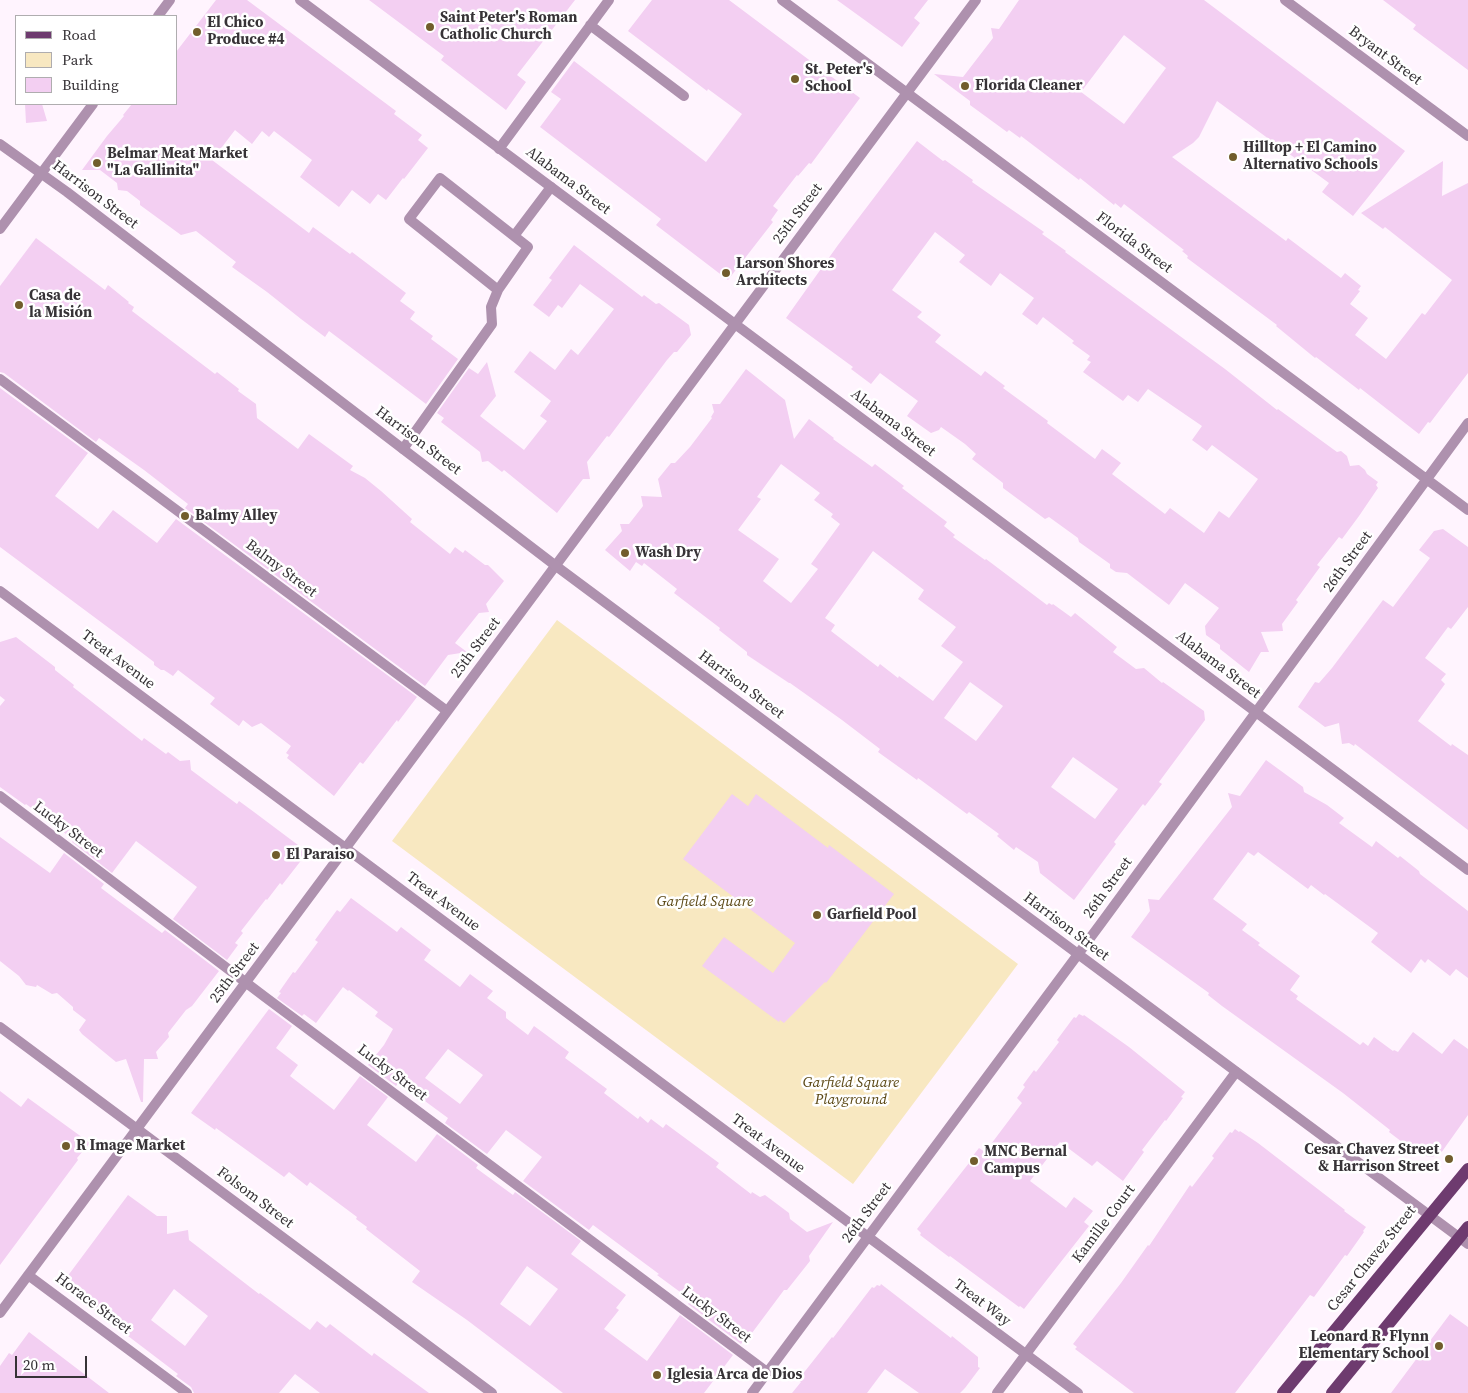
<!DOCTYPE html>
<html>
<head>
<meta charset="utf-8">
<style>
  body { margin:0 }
  #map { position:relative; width:1468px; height:1393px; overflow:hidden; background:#fff4fe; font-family:"Source Serif 4",serif }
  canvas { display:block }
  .legend { position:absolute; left:15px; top:15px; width:162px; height:90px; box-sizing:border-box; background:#fff; border:1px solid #afadaf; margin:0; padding:6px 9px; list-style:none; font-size:15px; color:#373337 }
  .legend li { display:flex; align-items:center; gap:10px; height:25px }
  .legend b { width:25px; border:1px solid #afadaf }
  .scale { position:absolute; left:15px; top:1356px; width:72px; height:22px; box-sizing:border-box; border:2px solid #373337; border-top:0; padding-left:6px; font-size:15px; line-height:18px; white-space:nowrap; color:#373337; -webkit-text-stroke:4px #fff; paint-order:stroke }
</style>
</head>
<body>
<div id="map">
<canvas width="1468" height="1393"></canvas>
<ul class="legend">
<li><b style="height:6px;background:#6e3b6f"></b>Road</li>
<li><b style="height:14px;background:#f8e8c1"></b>Park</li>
<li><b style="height:14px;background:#f3cff2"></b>Building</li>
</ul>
<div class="scale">20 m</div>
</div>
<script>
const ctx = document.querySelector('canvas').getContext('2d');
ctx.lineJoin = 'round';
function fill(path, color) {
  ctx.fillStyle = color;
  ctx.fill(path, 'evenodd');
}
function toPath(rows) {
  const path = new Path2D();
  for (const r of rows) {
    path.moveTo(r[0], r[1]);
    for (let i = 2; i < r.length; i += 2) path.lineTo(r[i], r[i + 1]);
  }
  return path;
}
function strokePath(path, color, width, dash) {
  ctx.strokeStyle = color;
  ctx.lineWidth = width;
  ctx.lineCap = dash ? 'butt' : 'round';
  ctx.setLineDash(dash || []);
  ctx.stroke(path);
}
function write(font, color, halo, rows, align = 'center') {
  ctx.font = font + ' "Source Serif 4",serif';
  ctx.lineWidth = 5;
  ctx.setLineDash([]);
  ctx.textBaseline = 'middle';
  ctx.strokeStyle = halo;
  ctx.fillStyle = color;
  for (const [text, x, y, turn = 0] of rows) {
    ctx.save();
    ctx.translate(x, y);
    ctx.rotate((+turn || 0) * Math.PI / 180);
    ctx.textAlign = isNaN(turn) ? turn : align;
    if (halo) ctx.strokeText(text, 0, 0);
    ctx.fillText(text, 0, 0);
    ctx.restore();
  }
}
fill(toPath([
  [557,620,1018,964,853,1184,392,841]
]), '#f8e8c1');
fill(toPath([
  [216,0,247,0,396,111,394,114,422,135,418,140,428,148,404,179,403,178,386,200,378,194,370,204,352,190,339,207,300,177,312,160,274,131,269,137,262,131,252,144,235,130,212,160,309,233,313,227,350,254,352,252,406,293,400,301,415,312,410,319,433,336,431,339,458,359,426,404,329,331,325,337,301,319,267,292,232,267,236,262,196,231,181,235,140,205,140,201,127,191,118,190,117,183,100,170,82,170,107,136,124,116,123,115,132,104,176,104,176,52],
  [369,0,575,0,517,75,526,82,506,110,441,60,444,56],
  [652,0,729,0,860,98,811,164,809,163,798,176,797,175,773,206,778,210,771,220,773,222,728,280,656,225,661,219,540,127,561,99,551,92,574,61,706,162,742,114,708,89,707,91,628,31],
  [837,0,928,0,914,18,920,23,902,47],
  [1019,0,1204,0,1405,151,1353,216,1322,192,1329,183,1217,101,1199,137,1193,143,1172,157,1286,241,1288,238,1341,278,1345,273,1361,286,1358,290,1360,291,1350,304,1368,318,1355,335,1386,359,1422,313,1425,315,1452,280,1385,227,1383,229,1361,213,1443,161,1442,196,1468,183,1468,373,1430,423,1428,422,1419,434,1360,388,1359,390,1316,357,1315,358,1276,326,1277,325,1187,258,1188,256,1182,251,1184,250,1124,204,1121,208,1115,203,1114,205,1080,178,1079,180,1021,136,1020,138,1009,130,1007,132,970,105,970,101,934,74,963,77,993,38,991,28,999,29],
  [1124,35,1166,68,1124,124,1081,92],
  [1383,0,1468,0,1468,70,1413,29,1416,25],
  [25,104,42,104,47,121,26,123],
  [917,141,943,161,945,160,973,180,972,182,1044,232,1042,234,1066,251,1065,252,1225,369,1277,410,1278,409,1337,452,1341,451,1347,456,1350,466,1359,465,1365,470,1367,474,1378,482,1376,485,1378,488,1359,516,1342,539,1339,537,1317,565,1320,567,1296,600,1298,602,1282,624,1283,631,1261,632,1269,652,1261,652,1249,672,1220,649,1220,645,1206,635,1205,626,1219,608,1185,583,1169,605,1127,573,1116,572,1110,568,1110,564,1079,542,1078,538,1049,517,1045,519,1003,488,1003,483,972,459,976,454,965,444,941,427,939,430,931,433,907,416,918,401,880,373,871,384,851,369,853,367,786,318,838,245],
  [935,232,965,255,959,262,991,286,1000,273,1034,298,1022,314,1037,325,1043,317,1074,341,1072,343,1090,356,1087,360,1091,362,1083,372,1123,401,1128,395,1138,402,1148,389,1202,426,1192,440,1207,451,1212,445,1258,479,1229,518,1219,511,1204,533,1170,508,1165,514,1112,474,1121,463,1102,449,1095,459,1047,423,1048,421,1003,388,1005,386,985,371,981,376,935,342,941,335,917,317,922,312,892,290],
  [36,238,105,290,108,285,129,302,128,303,134,307,132,311,215,374,217,372,239,389,238,391,256,404,257,418,298,449,309,434,353,466,350,470,365,478,381,491,412,519,410,522,450,554,455,547,463,553,465,550,485,565,488,565,504,581,486,604,489,612,479,613,455,643,467,652,448,655,425,686,185,508,188,504,144,470,99,438,96,442,4,373,0,372,0,286],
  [574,245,642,297,644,295,656,304,659,303,689,325,691,335,677,352,674,352,667,360,609,437,607,436,587,462,590,479,583,479,557,513,504,470,502,472,488,461,482,462,480,452,441,422,444,418,437,413,469,368,478,374,487,362,496,396,480,416,524,450,547,421,540,416,551,401,514,372,530,351,555,370,571,349,578,355,614,309,580,284,562,308,558,305,549,317,533,305,552,280,549,278],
  [746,369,785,400,794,439,809,419,834,438,833,439,872,467,875,464,904,486,902,488,947,522,944,526,955,535,953,537,985,560,986,559,1047,605,1049,603,1052,605,1053,604,1071,617,1075,613,1117,647,1113,652,1136,669,1144,668,1162,683,1163,682,1204,711,1205,720,1159,782,1162,784,1145,806,1143,804,1114,842,1116,844,1074,900,1040,873,1038,862,1016,847,1014,850,997,836,999,834,969,812,967,814,918,778,917,780,878,752,880,749,842,720,790,683,789,683,747,655,747,652,719,630,720,628,674,593,677,589,644,563,642,566,636,562,630,571,605,550,622,531,620,524,629,524,643,506,641,496,662,497,658,479,671,463,675,463,690,447,712,418,711,417,714,412,712,404,720,404],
  [781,464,820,493,814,500,833,514,831,517,840,524,811,564,818,569,791,603,763,581,779,559,738,530,761,499,757,497],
  [873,551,924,590,918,599,956,627,941,646,963,662,933,701,899,676,898,678,880,664,878,667,831,631,835,625,825,618],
  [970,682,1003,706,976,741,944,718],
  [1073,757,1118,789,1095,819,1051,787],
  [0,388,88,453,55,496,98,529,113,510,157,543,176,519,417,697,398,722,397,720,363,764,360,762,334,796,287,758,289,755,286,753,291,746,261,723,252,727,243,720,239,726,210,704,215,698,178,670,173,676,164,670,161,670,154,665,154,662,121,637,0,547],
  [1443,529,1468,547,1468,607,1451,629,1448,627,1425,658,1446,674,1441,680,1445,684,1418,721,1451,746,1452,744,1468,755,1468,830,1355,744,1354,746,1349,743,1342,744,1339,723,1325,727,1298,707,1315,682,1319,683,1332,668,1383,600,1393,607,1430,558,1419,550,1434,531],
  [16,637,55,667,55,670,74,685,73,687,142,741,144,738,166,754,168,752,180,761,190,760,191,770,237,804,239,801,254,812,302,848,303,858,282,885,280,883,267,900,266,899,241,931,243,933,235,943,238,945,227,960,173,919,197,887,136,841,112,873,72,842,74,840,26,804,25,805,0,787,0,706,5,700,0,696,0,642],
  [1266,760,1303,787,1304,792,1327,805,1344,818,1339,823,1372,847,1376,841,1398,858,1400,856,1419,871,1420,874,1468,911,1468,978,1456,969,1450,976,1428,959,1425,963,1421,959,1411,973,1371,942,1378,933,1325,894,1324,895,1311,885,1308,889,1258,852,1254,856,1248,852,1213,899,1247,924,1242,930,1260,943,1258,945,1300,976,1290,990,1298,996,1296,999,1360,1045,1363,1042,1368,1046,1374,1037,1393,1051,1394,1050,1398,1052,1413,1032,1442,1054,1454,1039,1468,1049,1468,1115,1441,1153,1432,1157,1419,1155,1389,1132,1390,1130,1343,1093,1222,1006,1208,995,1209,993,1131,937,1150,911,1148,899,1159,900,1232,807,1228,793,1240,796],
  [732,794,748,806,756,794,828,848,829,845,894,894,826,983,825,982,784,1023,780,1020,779,1022,702,966,724,937,773,973,795,943,683,859],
  [0,837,50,873,64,853,104,884,101,888,117,900,162,933,165,930,219,971,192,1006,186,1010,168,1033,169,1037,156,1052,158,1059,144,1059,143,1102,141,1102,126,1059,116,1062,82,1034,79,1030,86,1020,73,1010,73,1007,57,993,52,994,37,985,36,987,26,985,19,976,0,961],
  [351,898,397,932,401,927,431,950,424,960,460,987,470,974,493,991,487,998,506,1012,506,1018,528,1035,534,1026,545,1034,569,1052,565,1058,607,1089,604,1093,638,1119,640,1116,648,1123,651,1119,663,1128,666,1124,719,1163,716,1167,751,1194,752,1192,760,1197,765,1195,789,1213,790,1219,807,1232,833,1222,809,1256,810,1261,787,1290,784,1290,746,1341,744,1340,741,1344,688,1304,691,1300,657,1275,659,1274,593,1225,589,1230,523,1181,542,1157,506,1130,487,1154,445,1123,448,1118,399,1082,396,1086,368,1065,384,1045,393,1029,375,1016,378,1012,349,990,348,991,343,987,316,1023,304,1014,302,1016,277,998,281,993,279,992,293,972,295,973,318,942,315,940,337,910,340,912],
  [448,1049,483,1075,460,1104,425,1078],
  [269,1009,292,1026,276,1048,298,1065,290,1076,334,1110,360,1076,388,1097,367,1125,416,1162,437,1134,478,1165,476,1168,513,1195,515,1192,581,1241,571,1254,626,1295,616,1308,619,1310,604,1329,647,1361,680,1315,733,1355,704,1393,563,1393,467,1320,412,1282,420,1271,366,1229,367,1227,356,1219,357,1217,310,1182,307,1186,289,1172,284,1177,216,1128,215,1130,191,1113],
  [527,1266,558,1289,530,1326,500,1304],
  [1079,1014,1083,1016,1084,1015,1129,1047,1185,1092,1181,1097,1183,1098,1166,1121,1165,1120,1142,1150,1144,1152,1123,1181,1097,1161,1092,1166,1060,1142,1030,1181,1066,1208,1074,1197,1093,1211,1084,1222,1089,1226,1024,1309,1020,1306,1019,1307,950,1256,949,1257,920,1235,921,1233,917,1229,969,1163,968,1162,979,1148,985,1152,1022,1103,1017,1098,1025,1087,1023,1085,1034,1070,1036,1072,1059,1042,1057,1040,1074,1017,1076,1018],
  [0,1091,21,1107,28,1098,90,1143,77,1158,78,1160,0,1265],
  [1235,1129,1239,1132,1240,1131,1258,1143,1345,1210,1344,1211,1366,1227,1363,1231,1364,1232,1347,1256,1345,1255,1314,1297,1310,1295,1235,1393,1134,1393,1075,1349,1077,1347,1073,1344,1121,1283,1148,1245,1149,1246,1190,1185,1192,1187,1214,1158,1212,1156,1230,1132,1232,1133],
  [128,1195,157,1216,167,1216,167,1234,188,1230,189,1240,259,1294,260,1293,310,1330,317,1321,326,1328,330,1324,372,1356,374,1353,429,1393,320,1393,295,1374,279,1393,194,1393,191,1387,176,1376,178,1374,61,1285],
  [174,1289,208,1316,185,1346,151,1320],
  [881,1284,951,1338,952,1336,978,1357,978,1367,980,1368,965,1388,960,1393,919,1393,885,1369,867,1393,792,1393,801,1382,798,1380,832,1337,833,1338,872,1287,874,1288,877,1285,880,1286],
  [1450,1314,1468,1327,1468,1393,1391,1393],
  [29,1332,109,1393,0,1393,0,1366,9,1353,12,1355]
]), '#f3cff2');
strokePath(toPath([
  [590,25,684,96],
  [499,149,609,0],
  [514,236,551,187],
  [403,449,492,324,491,307,498,290,409,219,440,178,528,247,498,290]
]), '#ae91ae', 10);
strokePath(toPath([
  [300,0,1468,870],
  [782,0,1468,510],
  [0,379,447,711],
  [0,591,1078,1393],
  [0,796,265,997,767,1372],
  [1460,1238,1468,1244],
  [28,1275,187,1393],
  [0,1313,976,0],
  [752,1393,1102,922,1468,423],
  [997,1393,1236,1072]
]), '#ae91ae', 10);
strokePath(toPath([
  [1285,0,1468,136],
  [158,16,170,0],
  [0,144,67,192,556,566,1460,1238],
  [0,229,93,104],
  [0,1027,492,1393]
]), '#ae91ae', 10);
strokePath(toPath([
  [1283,1393,1468,1169],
  [1332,1393,1468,1227]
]), '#6e3b6f', 12);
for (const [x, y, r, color] of [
  [430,27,5,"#715d2c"],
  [197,32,5,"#715d2c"],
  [795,79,5,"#715d2c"],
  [965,86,5,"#715d2c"],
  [1233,157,5,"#715d2c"],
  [97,163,5,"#715d2c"],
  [726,273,5,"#715d2c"],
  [19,305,5,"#715d2c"],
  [185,516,5,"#715d2c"],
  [625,553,5,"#715d2c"],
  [276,855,5,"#715d2c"],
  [817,915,5,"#715d2c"],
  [66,1146,5,"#715d2c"],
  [1449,1159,5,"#715d2c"],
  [974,1161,5,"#715d2c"],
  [1439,1346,5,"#715d2c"],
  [657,1375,5,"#715d2c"]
]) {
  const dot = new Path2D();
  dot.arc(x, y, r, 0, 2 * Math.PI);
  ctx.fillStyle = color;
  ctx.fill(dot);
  strokePath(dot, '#fff', 2);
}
write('bold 15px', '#373337', '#fff', [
  ["Saint Peter's Roman",440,18],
  ["Catholic Church",440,35],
  ["El Chico",207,23],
  ["Produce #4",207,40],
  ["St. Peter's",805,70],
  ["School",805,87],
  ["Florida Cleaner",975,86],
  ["Hilltop + El Camino",1243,148],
  ["Alternativo Schools",1243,165],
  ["Belmar Meat Market",107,154],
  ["\"La Gallinita\"",107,171],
  ["Larson Shores",736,264],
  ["Architects",736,281],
  ["Casa de",29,296],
  ["la Misión",29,313],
  ["Balmy Alley",195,516],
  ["Wash Dry",635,553],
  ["El Paraiso",286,855],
  ["Garfield Pool",827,915],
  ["R Image Market",76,1146],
  ["Cesar Chavez Street",1439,1150,"right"],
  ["& Harrison Street",1439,1167,"right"],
  ["MNC Bernal",984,1152],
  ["Campus",984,1169],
  ["Leonard R. Flynn",1429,1337,"right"],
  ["Elementary School",1429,1354,"right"],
  ["Iglesia Arca de Dios",667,1375]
], 'left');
write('15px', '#373337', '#fff', [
  ["Bryant Street",1385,56,37],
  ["Alabama Street",568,181,37],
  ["Harrison Street",95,195,37],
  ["25th Street",798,214,-53],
  ["Florida Street",1134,243,37],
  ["Alabama Street",893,423,37],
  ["Harrison Street",418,441,37],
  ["26th Street",1348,562,-54],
  ["Balmy Street",281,569,37],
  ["25th Street",476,648,-53],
  ["Treat Avenue",118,660,37],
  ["Alabama Street",1218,665,37],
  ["Harrison Street",741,685,37],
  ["Lucky Street",68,830,37],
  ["26th Street",1108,888,-54],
  ["Treat Avenue",443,902,37],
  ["Harrison Street",1066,927,37],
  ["25th Street",235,973,-53],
  ["Lucky Street",392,1073,37],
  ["Treat Avenue",768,1144,37],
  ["Folsom Street",255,1198,37],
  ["26th Street",867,1213,-53],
  ["Kamille Court",1104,1224,-53],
  ["Cesar Chavez Street",1372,1259,-51],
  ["Treat Way",982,1303,37],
  ["Horace Street",93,1304,37],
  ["Lucky Street",716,1315,37]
]);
write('italic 15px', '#5c4916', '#fff', [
  ["Garfield Square",705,902],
  ["Garfield Square",851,1083],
  ["Playground",851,1100]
]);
</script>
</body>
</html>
